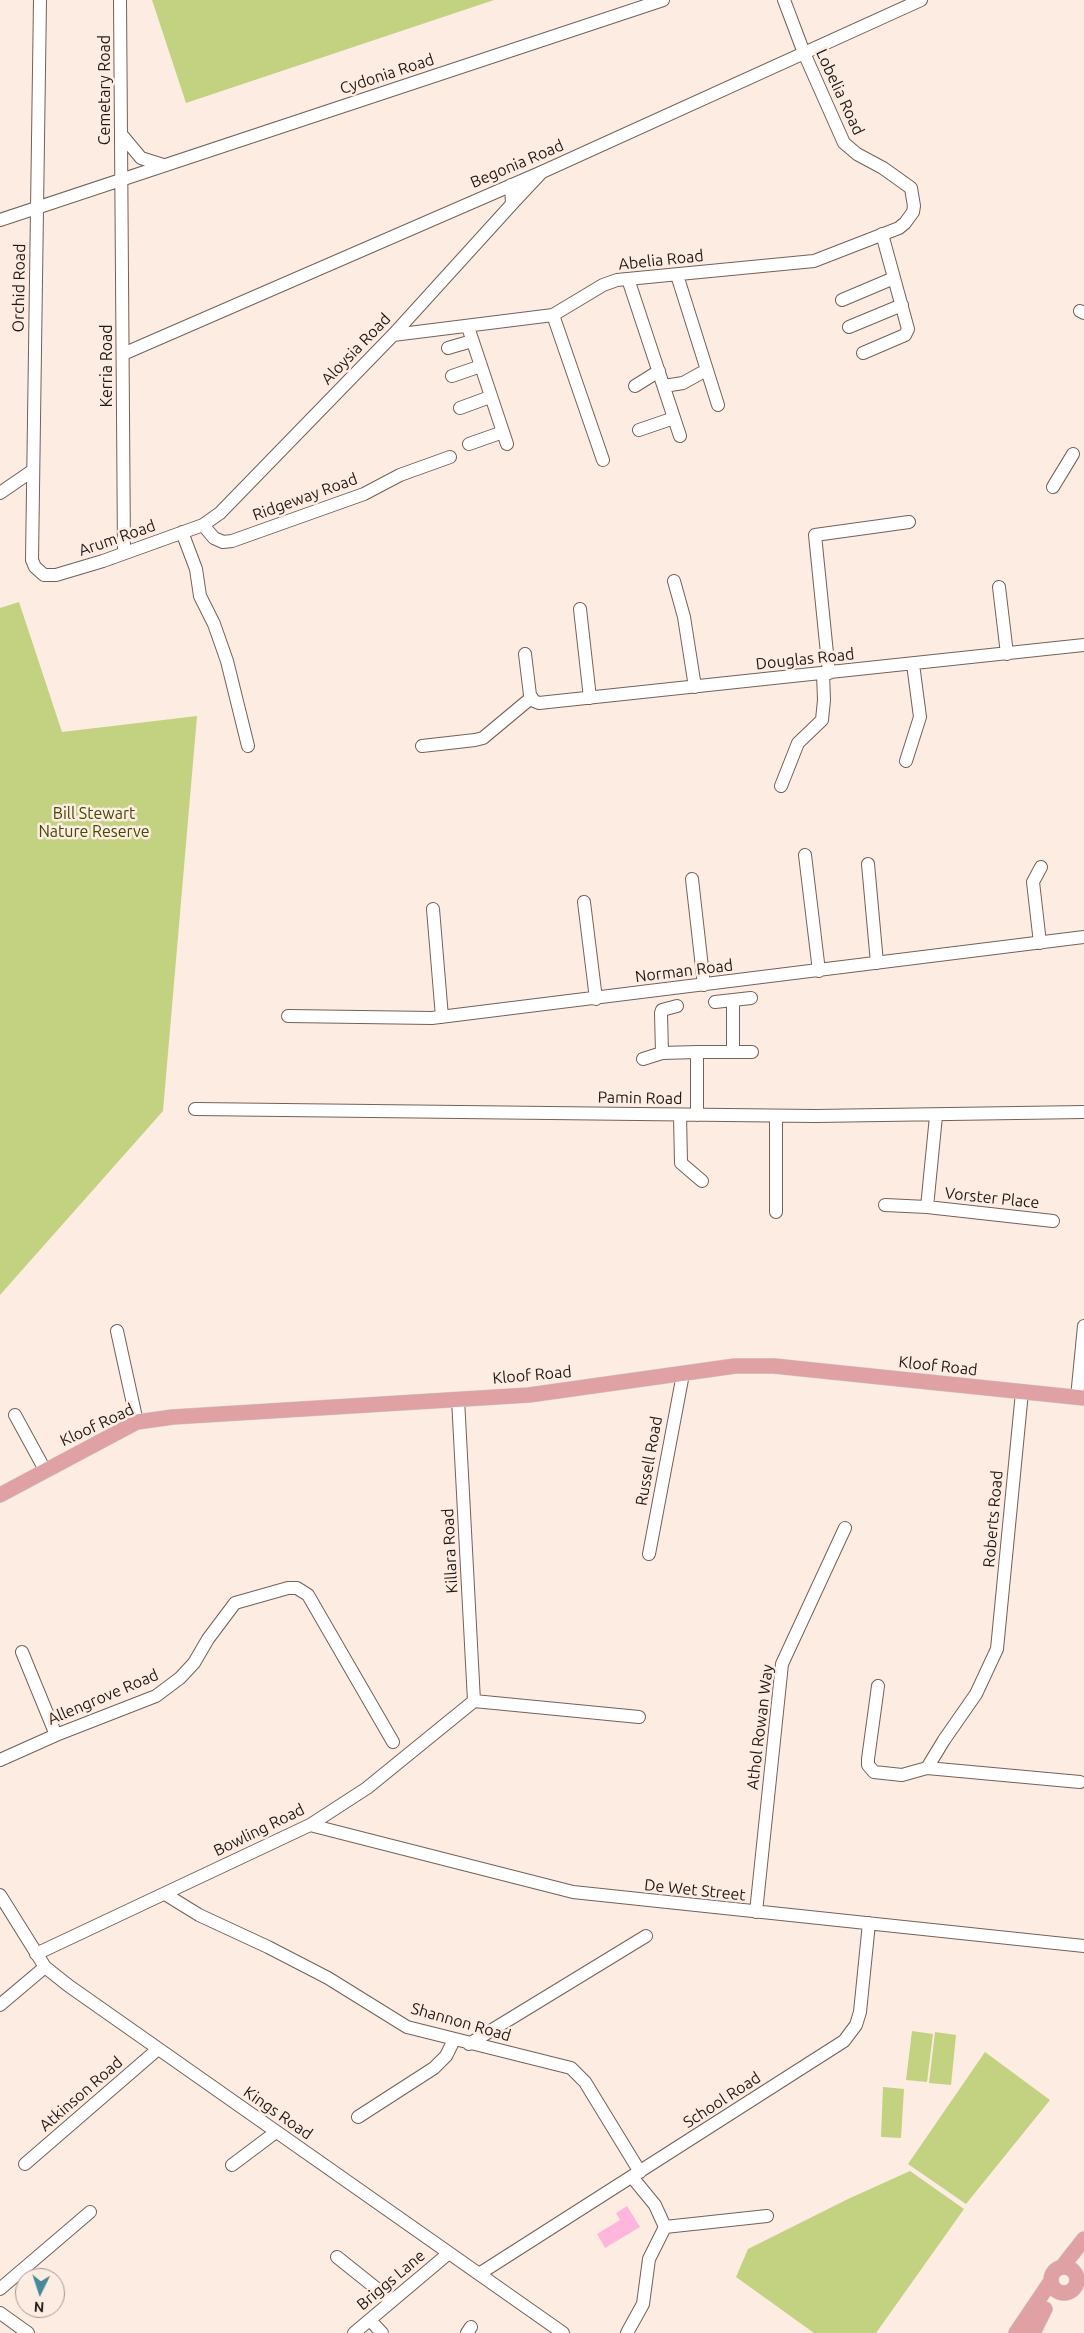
<!DOCTYPE html>
<html>
<head>
<meta charset="utf-8">
<style>
  body { margin:0 }
  #map { position:relative; width:1084px; height:2333px; overflow:hidden; background:#fdece2; font-family:Ubuntu,sans-serif }
  canvas { display:block }
  .north { position:absolute; left:15px; top:2268px; width:50px; height:50px; box-sizing:border-box; background:#fdece2; border:1px solid #a59891; border-radius:50%; rotate:184deg; font-size:14px; font-weight:700; line-height:20px; text-align:center; color:#201a17 }
  .north::after { content:''; display:block; margin:auto; width:18px; height:22px; background:#47899a; clip-path:polygon(50% 0,100% 100%,50% 72%,0 100%) }
</style>
</head>
<body>
<div id="map">
<canvas width="1084" height="2333"></canvas>
<div class="north">N</div>
</div>
<script>
const ctx = document.querySelector('canvas').getContext('2d');
ctx.lineJoin = 'round';
function fill(path, color) {
  ctx.fillStyle = color;
  ctx.fill(path, 'evenodd');
}
function toPath(rows) {
  const path = new Path2D();
  for (const r of rows) {
    if (r.length === 3) {
      path.moveTo(r[0] + r[2], r[1]);
      path.arc(r[0], r[1], r[2], 0, 2 * Math.PI);
      continue;
    }
    path.moveTo(r[0], r[1]);
    for (let i = 2; i < r.length; i += 2) path.lineTo(r[i], r[i + 1]);
  }
  return path;
}
function strokePath(path, color, width, dash) {
  ctx.strokeStyle = color;
  ctx.lineWidth = width;
  ctx.lineCap = dash ? 'butt' : 'round';
  ctx.setLineDash(dash || []);
  ctx.stroke(path);
}
function write(font, color, halo, rows, align = 'center') {
  ctx.font = font + ' Ubuntu,sans-serif';
  ctx.lineWidth = 5;
  ctx.setLineDash([]);
  ctx.textBaseline = 'middle';
  ctx.strokeStyle = halo;
  ctx.fillStyle = color;
  for (const [text, x, y, turn = 0] of rows) {
    ctx.save();
    ctx.translate(x, y);
    ctx.rotate((+turn || 0) * Math.PI / 180);
    ctx.textAlign = isNaN(turn) ? turn : align;
    if (halo) ctx.strokeText(text, 0, 0);
    ctx.fillText(text, 0, 0);
    ctx.restore();
  }
}
fill(toPath([
  [152,0,494,0,186,103],
  [19,602,62,732,197,716,163,1111,0,1295,0,608],
  [912,2031,933,2034,927,2082,906,2080],
  [935,2032,956,2035,951,2085,929,2083],
  [985,2052,1050,2100,966,2204,908,2164],
  [883,2087,904,2089,901,2138,881,2137],
  [910,2171,964,2209,876,2333,814,2333,736,2277,748,2249,848,2199]
]), '#c2d280');
fill(toPath([
  [627,2206,640,2227,605,2248,597,2234,620,2220,616,2213]
]), '#ffb6dd');
const minor = toPath([
  [40,0,32,560,35,567,44,575,56,575,103,561,203,525,220,513,393,335,512,204,511,185],
  [120,0,124,552],
  [121,134,141,158,163,165],
  [512,204,541,173],
  [0,220,663,0],
  [677,275,718,405],
  [628,279,680,436],
  [842,300,894,278],
  [1080,311,1084,313],
  [553,315,603,460],
  [468,327,507,444],
  [849,327,902,305],
  [393,335,553,315,603,285,617,280,814,261,899,228,905,223,913,212,914,206,911,188,883,168,857,154,844,143,804,53,784,0],
  [448,348,472,341],
  [863,353,905,335,908,329,882,234],
  [123,354,542,172,921,0],
  [452,376,481,366],
  [635,386,659,371],
  [664,386,683,383,701,373],
  [460,408,490,397],
  [639,430,674,418],
  [469,444,503,432],
  [1053,487,1073,454],
  [0,493,32,471],
  [203,525,214,538,223,542,232,541,364,494,400,475,450,457],
  [182,532,196,569,200,596,214,624,227,661,248,746],
  [674,581,684,617,695,687],
  [999,587,1007,654],
  [580,609,590,698],
  [525,654,530,695,534,701,539,703,1084,645],
  [829,673,815,535,909,522],
  [422,746,475,740,483,738,531,698],
  [906,761,920,717,913,664],
  [781,786,798,743,822,720,824,700,823,673],
  [805,855,819,971],
  [868,864,877,963],
  [692,879,704,985],
  [584,902,596,999],
  [433,909,442,1017],
  [1040,943,1033,882,1041,867],
  [733,1000,751,998],
  [715,1002,733,1000,733,1052],
  [288,1016,432,1018,1084,937],
  [697,1052,752,1052],
  [662,1053,661,1013,662,1010,677,1006],
  [643,1059,662,1053,697,1052,697,1115],
  [195,1109,815,1116,1084,1112],
  [680,1115,681,1163,702,1181],
  [776,1116,776,1212],
  [936,1116,927,1207,1053,1221],
  [885,1205,927,1207],
  [117,1331,137,1422],
  [1077,1397,1084,1326],
  [458,1399,474,1701],
  [15,1415,45,1470],
  [649,1554,683,1374],
  [22,1652,56,1735],
  [878,1686,868,1759,868,1765,874,1772,902,1775,927,1768,1080,1782],
  [474,1701,639,1717],
  [0,1760,56,1735,156,1696,180,1678,194,1663,208,1639,235,1603,288,1588,297,1588,308,1595,393,1742],
  [927,1768,944,1740,976,1694,997,1649,1022,1392],
  [310,1825,573,1892,1084,1946],
  [165,1894,199,1915,268,1947,328,1978,407,2027,571,2068,585,2082,640,2172],
  [0,1895,45,1967,69,1986,563,2333],
  [756,1912,782,1664,845,1528],
  [36,1954,310,1825,367,1788,474,1701],
  [0,2005,45,1967],
  [469,2044,646,1936],
  [358,2117,434,2068,446,2056,454,2040],
  [25,2164,158,2049],
  [232,2165,276,2132],
  [665,2227,767,2216],
  [337,2257,392,2301],
  [479,2274,844,2041,856,2025,860,2012,869,1923],
  [0,2289,90,2212],
  [0,2313,28,2333],
  [370,2320,382,2333],
  [354,2333,449,2253],
  [467,2333,471,2327],
  [627,2333,643,2304,649,2259,665,2227,655,2205,632,2177]
]);
const major = toPath([
  [0,1495,137,1422,173,1417,529,1395,735,1366,774,1366,1084,1398],
  [1064,2280,13],
  [1062,2267,1084,2239],
  [1016,2333,1051,2281],
  [1033,2333,1045,2309]
]);
strokePath(minor, '#71625a', 14);
strokePath(major, '#d2d1d1', 16);
strokePath(minor, '#fff', 12);
strokePath(major, '#dfa1a4', 15);
write('16px', '#201a17', '#fdece2', [
  ["Cydonia Road",387,74,-18],
  ["Cemetary Road",105,90,-90],
  ["Lobelia Road",840,92,65],
  ["Begonia Road",517,164,-23],
  ["Abelia Road",661,260,-6],
  ["Orchid Road",19,288,-89],
  ["Aloysia Road",356,349,-46],
  ["Kerria Road",107,366,-90],
  ["Ridgeway Road",305,497,-20],
  ["Arum Road",117,538,-19],
  ["Douglas Road",805,659,-6],
  ["Norman Road",684,971,-7],
  ["Pamin Road",640,1098,1],
  ["Vorster Place",992,1198,6],
  ["Kloof Road",938,1366,6],
  ["Kloof Road",532,1375,-5],
  ["Kloof Road",97,1425,-25],
  ["Russell Road",649,1461,-80],
  ["Roberts Road",993,1519,-85],
  ["Killara Road",450,1551,-93],
  ["Allengrove Road",103,1697,-23],
  ["Athol Rowan Way",760,1727,-83],
  ["Bowling Road",259,1830,-26],
  ["De Wet Street",695,1890,6],
  ["Shannon Road",461,2022,16],
  ["Atkinson Road",81,2094,-41],
  ["School Road",722,2100,-33],
  ["Kings Road",278,2113,35],
  ["Briggs Lane",391,2280,-40]
]);
write('16px', '#414b00', '#fdece2', [
  ["Bill Stewart",94,814],
  ["Nature Reserve",94,832]
]);
</script>
</body>
</html>
